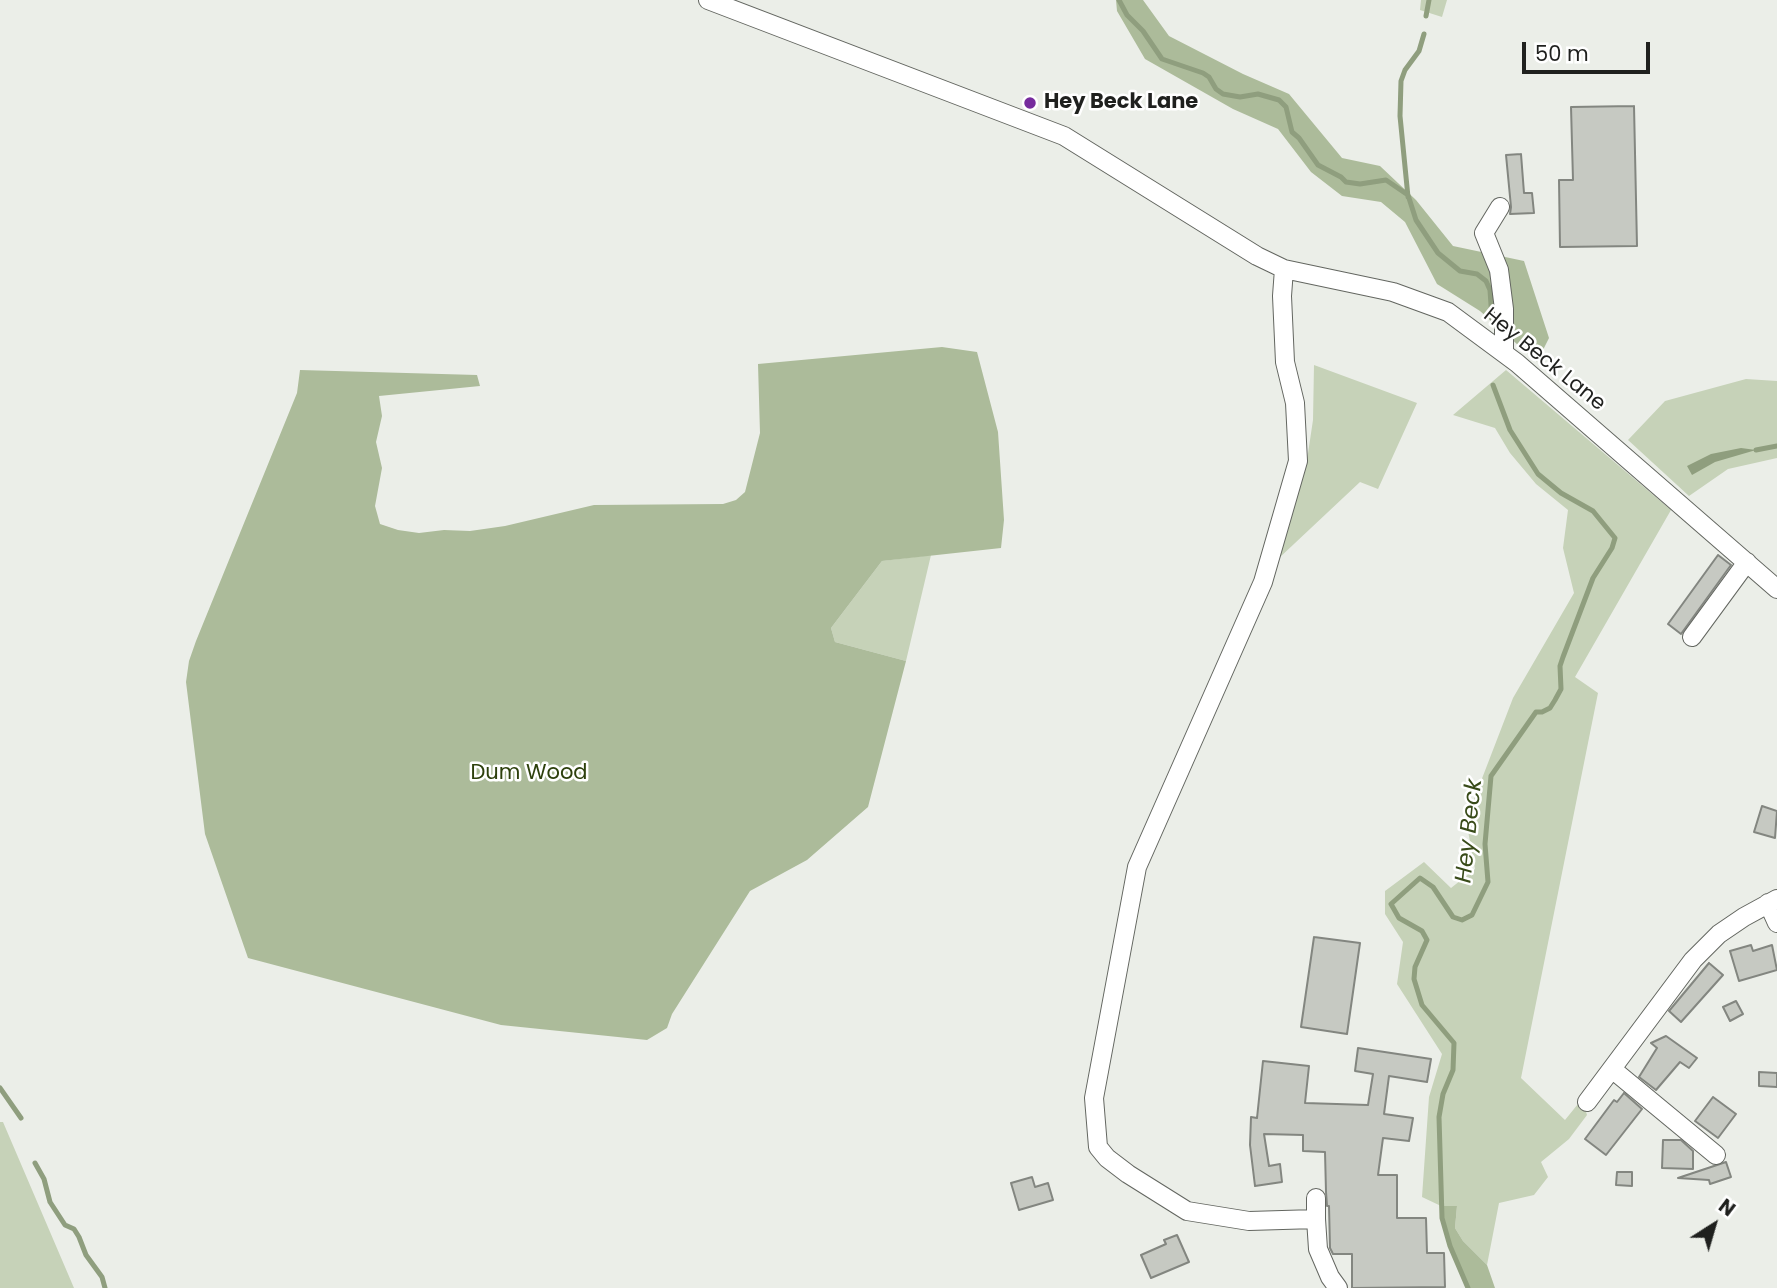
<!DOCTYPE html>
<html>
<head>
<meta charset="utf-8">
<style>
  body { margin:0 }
  #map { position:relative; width:1777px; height:1288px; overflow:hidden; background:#ebeee8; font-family:Poppins,sans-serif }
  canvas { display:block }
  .north { position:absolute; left:1679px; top:1190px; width:70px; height:70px; -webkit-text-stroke:5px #fff; paint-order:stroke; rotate:37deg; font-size:19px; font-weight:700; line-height:28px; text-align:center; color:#1f201e }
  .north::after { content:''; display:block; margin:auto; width:24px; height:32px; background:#1f201e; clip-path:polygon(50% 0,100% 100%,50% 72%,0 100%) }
  .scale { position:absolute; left:1522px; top:42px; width:128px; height:32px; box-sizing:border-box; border:4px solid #1f201e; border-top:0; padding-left:9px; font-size:21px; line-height:24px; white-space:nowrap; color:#1f201e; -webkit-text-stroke:5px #fff; paint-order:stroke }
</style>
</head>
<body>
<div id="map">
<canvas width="1777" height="1288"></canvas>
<div class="north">N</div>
<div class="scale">50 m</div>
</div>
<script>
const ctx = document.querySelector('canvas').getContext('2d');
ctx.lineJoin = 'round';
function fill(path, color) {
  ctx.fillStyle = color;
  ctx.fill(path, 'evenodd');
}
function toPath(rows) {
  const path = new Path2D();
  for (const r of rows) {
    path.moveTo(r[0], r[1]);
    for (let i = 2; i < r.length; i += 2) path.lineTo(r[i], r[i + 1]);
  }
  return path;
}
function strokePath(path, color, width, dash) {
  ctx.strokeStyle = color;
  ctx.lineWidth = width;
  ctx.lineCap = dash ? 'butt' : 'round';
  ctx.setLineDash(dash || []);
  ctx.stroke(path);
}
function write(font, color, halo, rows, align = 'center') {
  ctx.font = font + ' Poppins,sans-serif';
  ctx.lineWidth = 5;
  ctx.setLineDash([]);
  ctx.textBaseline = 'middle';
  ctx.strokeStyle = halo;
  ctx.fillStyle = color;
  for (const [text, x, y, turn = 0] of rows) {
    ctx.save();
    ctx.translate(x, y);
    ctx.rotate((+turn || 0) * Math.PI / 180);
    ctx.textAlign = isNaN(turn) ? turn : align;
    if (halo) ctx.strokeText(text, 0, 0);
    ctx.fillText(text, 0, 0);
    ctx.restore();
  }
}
fill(toPath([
  [1421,0,1447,0,1442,17,1420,10],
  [1314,365,1417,403,1378,489,1360,482,1278,559,1307,460,1313,420],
  [1506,370,1671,510,1575,677,1598,693,1521,1078,1565,1120,1582,1099,1587,1115,1569,1139,1541,1162,1548,1177,1534,1195,1499,1203,1487,1265,1463,1241,1455,1228,1457,1206,1441,1206,1422,1197,1429,1097,1442,1054,1397,984,1403,942,1385,914,1385,891,1424,862,1451,888,1475,869,1466,820,1513,698,1574,593,1563,548,1568,510,1536,484,1510,453,1495,428,1453,415],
  [1746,379,1777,381,1777,458,1728,469,1689,496,1628,440,1665,401],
  [931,555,906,661,835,642,831,628,882,561],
  [0,1122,3,1122,74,1288,0,1288]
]), '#c6d2b8');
fill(toPath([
  [1116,0,1143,0,1169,36,1243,74,1289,94,1342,158,1380,166,1416,200,1453,246,1524,261,1549,338,1537,362,1480,311,1437,284,1405,222,1381,202,1342,196,1311,172,1278,129,1233,109,1145,59,1117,11],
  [942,347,977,352,998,432,1004,520,1001,548,882,561,831,628,835,642,906,661,868,807,807,860,750,891,672,1014,667,1028,647,1040,501,1025,248,958,205,834,186,682,189,661,196,641,297,393,300,370,477,375,480,386,379,396,382,416,376,442,382,468,375,506,380,524,398,530,419,533,444,530,470,531,505,526,594,505,723,504,736,500,745,492,760,433,758,364],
  [1441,1206,1457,1206,1455,1228,1463,1241,1487,1265,1495,1288,1468,1288,1450,1246,1442,1218]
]), '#acbb9a');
fill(toPath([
  [1741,448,1756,450,1715,462,1692,475,1687,466,1711,454]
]), '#8f9e7e');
strokePath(toPath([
  [1119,0,1127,15,1143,31,1162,59,1203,73,1209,77,1216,89,1223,94,1240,97,1258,94,1279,100,1286,107,1292,132,1299,138,1318,165,1341,177,1346,182,1360,184,1386,180,1408,195,1416,220,1438,253,1460,271,1477,274,1486,281,1490,290,1492,319],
  [1426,16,1429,0],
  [1408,197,1400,116,1401,81,1405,70,1419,51,1424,34],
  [1756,450,1777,446],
  [0,1088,21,1118],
  [35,1163,44,1179,50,1202,65,1225,74,1229,79,1237,86,1255,102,1277,105,1288],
  [1468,1288,1450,1246,1442,1218,1439,1117,1443,1094,1453,1070,1454,1043,1422,1005,1414,979,1415,967,1427,940,1422,931,1399,918,1391,904,1420,878,1433,887,1453,917,1462,920,1472,915,1488,882,1485,844,1491,776,1536,712,1542,712,1550,708,1555,700,1561,689,1560,666,1563,657,1593,578,1612,548,1615,538,1593,511,1561,493,1538,474,1510,430,1493,385]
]), '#8f9e7e', 5);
const building = toPath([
  [1634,106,1637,246,1560,247,1559,180,1573,180,1571,107,1634,106],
  [1521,154,1524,193,1532,193,1534,213,1510,214,1511,207,1506,155,1521,154],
  [1718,555,1731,565,1681,634,1668,624,1718,555],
  [1762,806,1777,811,1775,838,1754,832,1762,806],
  [1314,937,1360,943,1347,1034,1301,1027,1314,937],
  [1751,945,1753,951,1772,945,1777,970,1739,981,1730,951,1751,945],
  [1709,963,1723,975,1681,1022,1669,1011,1709,963],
  [1736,1001,1743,1014,1730,1021,1723,1007,1736,1001],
  [1666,1036,1697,1058,1689,1068,1680,1062,1656,1090,1639,1077,1657,1048,1651,1043,1666,1036],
  [1358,1048,1431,1059,1427,1082,1389,1076,1384,1114,1413,1118,1409,1141,1383,1138,1378,1175,1397,1175,1397,1218,1426,1218,1427,1253,1444,1253,1445,1287,1352,1288,1352,1254,1333,1254,1330,1248,1329,1206,1327,1206,1326,1192,1325,1152,1303,1151,1303,1135,1264,1134,1269,1166,1280,1164,1282,1182,1255,1186,1250,1145,1251,1117,1257,1118,1263,1061,1309,1066,1305,1103,1368,1105,1373,1074,1355,1071,1358,1048],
  [1759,1072,1777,1073,1777,1087,1759,1086,1759,1072],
  [1624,1093,1642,1109,1606,1155,1585,1139,1614,1100,1617,1102,1624,1093],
  [1713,1097,1736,1114,1718,1138,1695,1121,1713,1097],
  [1663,1140,1681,1140,1693,1151,1693,1169,1662,1168,1663,1140],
  [1726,1162,1731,1177,1710,1184,1709,1180,1678,1178,1726,1162],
  [1617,1172,1632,1172,1632,1186,1616,1185,1617,1172],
  [1032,1177,1035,1187,1048,1183,1053,1200,1019,1210,1011,1183,1032,1177],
  [1177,1235,1189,1262,1151,1278,1141,1255,1166,1244,1164,1240,1177,1235]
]);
fill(building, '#c6c9c2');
strokePath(building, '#838680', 2);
const minor = toPath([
  [708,0,1064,136,1257,256,1284,269,1393,292,1448,312,1517,363,1777,589],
  [1500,207,1484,233,1499,270,1504,309,1504,353],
  [1284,269,1282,296,1285,362,1295,403,1298,461,1263,582,1137,867,1094,1098,1098,1147,1107,1158,1128,1174,1187,1211,1249,1221,1316,1219,1316,1198],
  [1692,637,1747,562],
  [1768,903,1777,923],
  [1612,1069,1716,1155],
  [1587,1102,1693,960,1719,934,1744,917,1777,899],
  [1316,1219,1318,1249,1330,1277,1338,1288]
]);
strokePath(minor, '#636660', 20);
strokePath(minor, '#fff', 18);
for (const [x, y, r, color] of [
  [1030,103,7,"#762b9d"]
]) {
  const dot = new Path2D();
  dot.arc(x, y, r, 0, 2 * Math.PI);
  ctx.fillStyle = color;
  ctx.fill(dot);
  strokePath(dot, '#fff', 2.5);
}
write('bold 21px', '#1f201e', '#fff', [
  ["Hey Beck Lane",1044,103]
], 'left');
write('21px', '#1f201e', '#fff', [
  ["Hey Beck Lane",1544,360,39]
]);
write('21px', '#2d400c', '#fff', [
  ["Dum Wood",529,774]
]);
write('italic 23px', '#384b19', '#fff', [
  ["Hey Beck",1470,831,-84]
]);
</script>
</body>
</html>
